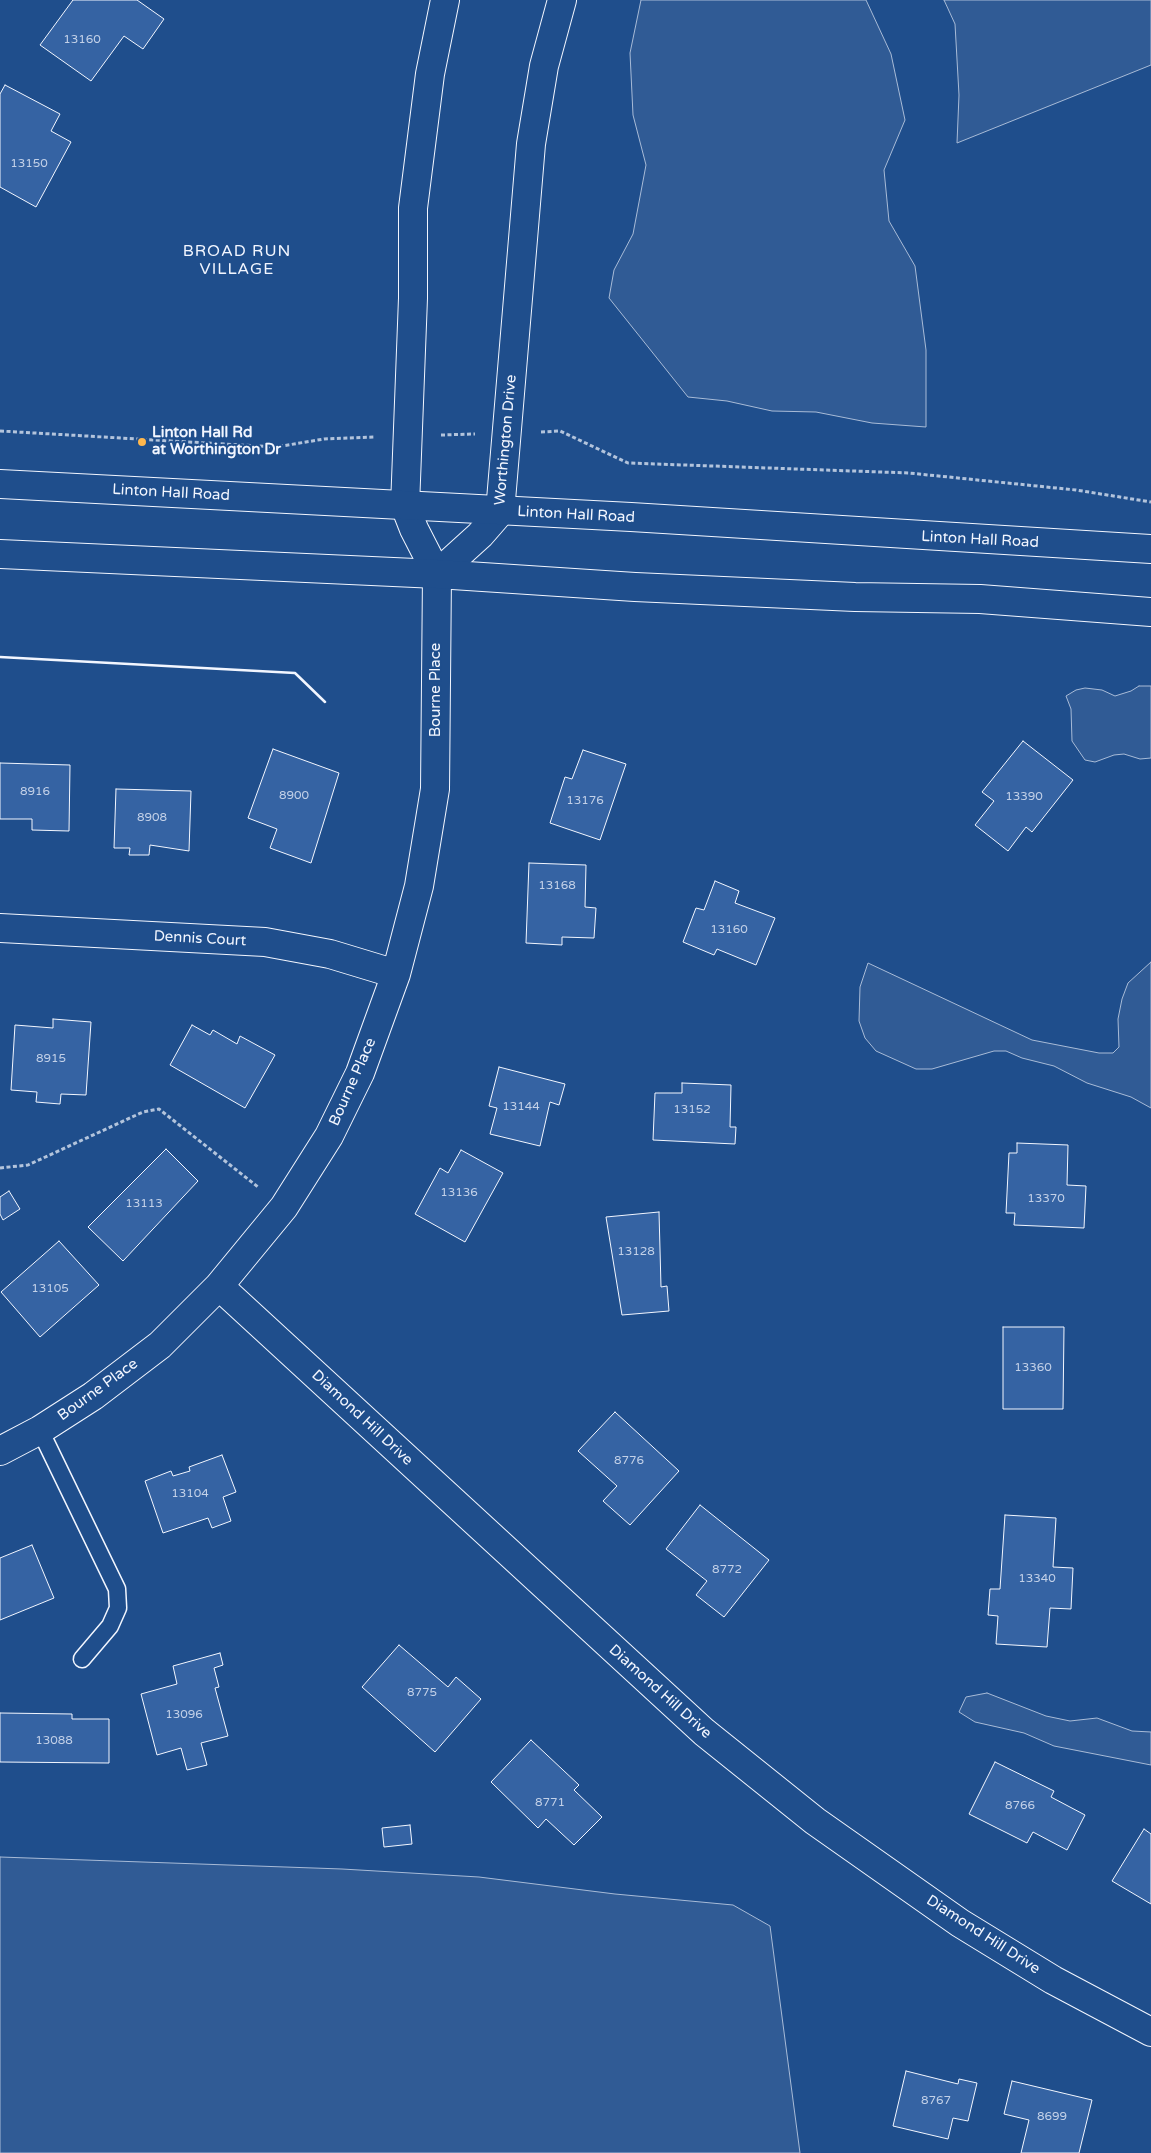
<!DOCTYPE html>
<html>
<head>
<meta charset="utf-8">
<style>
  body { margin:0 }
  canvas { display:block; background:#1f4e8c }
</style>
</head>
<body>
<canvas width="1151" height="2153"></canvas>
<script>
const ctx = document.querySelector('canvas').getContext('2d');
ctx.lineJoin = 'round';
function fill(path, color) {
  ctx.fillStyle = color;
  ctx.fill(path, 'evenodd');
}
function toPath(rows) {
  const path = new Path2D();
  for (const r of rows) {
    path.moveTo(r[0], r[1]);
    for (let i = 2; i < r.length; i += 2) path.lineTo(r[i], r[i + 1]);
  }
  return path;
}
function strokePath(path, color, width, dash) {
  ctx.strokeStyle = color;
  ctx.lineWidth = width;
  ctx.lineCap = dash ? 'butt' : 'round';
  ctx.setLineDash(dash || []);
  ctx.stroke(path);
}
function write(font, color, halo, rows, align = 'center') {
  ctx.font = font + ' "Varela Round",sans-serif';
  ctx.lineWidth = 4;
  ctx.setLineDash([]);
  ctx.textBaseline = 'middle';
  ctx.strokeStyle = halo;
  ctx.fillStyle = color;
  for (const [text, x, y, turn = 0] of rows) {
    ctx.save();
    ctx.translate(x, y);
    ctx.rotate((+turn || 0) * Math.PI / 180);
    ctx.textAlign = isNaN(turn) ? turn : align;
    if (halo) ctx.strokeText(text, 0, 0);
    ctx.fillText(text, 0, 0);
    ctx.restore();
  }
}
const built = toPath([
  [641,0,866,0,891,54,905,120,884,170,889,221,915,266,926,350,926,427,872,423,816,412,772,411,727,401,688,397,609,298,614,270,633,234,646,165,633,115,630,53,641,0],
  [944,0,1151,0,1151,65,957,143,959,95,955,24,944,0],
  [1139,686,1151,686,1151,758,1140,759,1124,754,1114,755,1095,762,1085,760,1072,741,1071,709,1066,696,1076,690,1085,688,1102,690,1115,696,1131,691,1139,686],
  [1151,962,1151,1108,1131,1097,1087,1083,1054,1066,1022,1058,1006,1051,994,1051,932,1069,916,1069,876,1051,865,1038,859,1021,860,987,868,963,1032,1040,1099,1053,1113,1053,1119,1047,1118,1019,1122,999,1128,983,1151,962],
  [987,1693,1046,1716,1070,1721,1097,1718,1132,1731,1151,1732,1151,1765,1054,1746,1024,1733,975,1722,959,1712,966,1697,987,1693],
  [0,1857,342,1869,479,1877,615,1894,733,1905,770,1926,800,2153,0,2153,0,1857]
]);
fill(built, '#305b95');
strokePath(built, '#a8bbd7', 1);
const building = toPath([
  [73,0,137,0,164,19,143,49,124,36,91,81,40,45,73,0],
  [5,85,60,114,51,131,71,142,36,207,0,187,0,94,5,85],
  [1023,741,1073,780,1032,832,1026,827,1008,851,975,825,994,801,982,792,1023,741],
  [273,749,339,773,311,863,270,848,277,829,248,818,273,749],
  [583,750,626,764,600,840,550,823,565,777,572,779,583,750],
  [0,763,70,765,69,831,32,830,32,819,0,819,0,763],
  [116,789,191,791,189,851,150,845,149,855,129,855,130,848,114,848,116,789],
  [529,863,586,865,585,907,596,908,594,938,562,937,562,945,526,943,529,863],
  [715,881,739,891,735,903,775,918,756,965,717,949,714,955,683,942,696,908,704,910,715,881],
  [53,1019,91,1022,86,1095,61,1094,60,1104,36,1102,37,1092,11,1090,15,1025,53,1028,53,1019],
  [192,1025,210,1035,213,1030,237,1044,240,1036,275,1055,245,1108,170,1065,192,1025],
  [499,1067,565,1084,559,1105,550,1102,540,1146,490,1134,497,1108,489,1106,499,1067],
  [682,1083,731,1085,730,1127,736,1127,735,1144,653,1140,655,1093,682,1093,682,1083],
  [1017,1143,1068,1145,1067,1185,1086,1186,1084,1228,1014,1225,1015,1213,1006,1213,1009,1153,1017,1153,1017,1143],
  [166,1149,198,1181,123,1261,88,1227,166,1149],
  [461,1150,503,1173,465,1242,415,1214,440,1168,448,1173,461,1150],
  [9,1191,20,1209,3,1220,0,1214,0,1197,9,1191],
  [659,1212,661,1287,667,1286,669,1311,622,1315,606,1217,659,1212],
  [59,1241,99,1285,40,1337,1,1292,59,1241],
  [1003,1327,1064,1327,1063,1409,1003,1409,1003,1327],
  [615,1412,679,1471,630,1525,603,1501,617,1486,578,1451,615,1412],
  [222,1455,236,1492,223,1497,231,1521,212,1528,208,1518,163,1533,145,1481,171,1471,173,1476,190,1471,189,1467,222,1455],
  [700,1505,769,1560,724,1617,696,1595,707,1581,666,1549,700,1505],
  [1005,1515,1056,1518,1053,1567,1073,1568,1071,1609,1050,1608,1047,1647,996,1644,998,1616,988,1615,990,1589,1000,1589,1005,1515],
  [32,1545,54,1598,0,1620,0,1558,32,1545],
  [399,1645,448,1687,456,1677,481,1699,435,1752,362,1687,399,1645],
  [220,1653,223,1665,214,1668,219,1687,215,1688,228,1736,201,1743,207,1765,187,1770,181,1748,157,1755,141,1694,177,1684,173,1666,220,1653],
  [0,1713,72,1714,72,1719,109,1719,109,1763,0,1762,0,1713],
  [531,1740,579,1785,574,1790,602,1817,574,1845,546,1819,538,1828,491,1782,531,1740],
  [995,1762,1054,1791,1051,1797,1085,1815,1067,1850,1033,1832,1027,1843,969,1814,995,1762],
  [410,1825,412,1844,384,1847,382,1828,410,1825],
  [1144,1829,1151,1834,1151,1904,1112,1881,1144,1829],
  [906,2071,958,2084,959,2079,977,2083,968,2121,953,2118,948,2139,893,2126,906,2071],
  [1012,2081,1092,2100,1079,2153,1021,2153,1029,2120,1004,2114,1012,2081]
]);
fill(building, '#3563a3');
strokePath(building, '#f2f6ff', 1);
const lane = toPath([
  [40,1430,117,1589,118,1608,110,1626,82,1659]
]);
const street = toPath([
  [437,574,480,535,500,512,531,144,544,66,562,0],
  [0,928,265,942,330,954,396,974],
  [219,1286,704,1732,815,1821,960,1923,1053,1980,1151,2032],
  [0,1451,40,1430,93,1396,160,1345,219,1286,284,1207,329,1136,360,1073,396,974,419,886,435,789,437,574,414,529,405,506,413,298,413,208,430,74,445,0]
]);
const primary = toPath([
  [0,484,631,517,1151,549],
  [0,554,437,574,635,587,855,597,980,599,1151,612]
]);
strokePath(lane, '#f2f6ff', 19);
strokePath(street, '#f2f6ff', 30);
strokePath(primary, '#f2f6ff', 30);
strokePath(toPath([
  [0,431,276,447,324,439,375,437],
  [541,432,560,431,628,463,909,473,1076,490,1151,502],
  [441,435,475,434],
  [0,1168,28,1165,143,1112,159,1109,258,1187]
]), '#b3c4dc', 3, [4, 2.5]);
strokePath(lane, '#1f4e8c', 16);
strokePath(street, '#1f4e8c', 28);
strokePath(primary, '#1f4e8c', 28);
strokePath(toPath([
  [0,657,295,673,325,702]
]), '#f2f6ff', 2.5);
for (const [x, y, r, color] of [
  [142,442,5,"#ffb74d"]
]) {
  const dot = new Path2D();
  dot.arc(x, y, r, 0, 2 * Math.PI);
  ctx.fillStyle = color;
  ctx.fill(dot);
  strokePath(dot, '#1f4e8c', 2);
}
write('12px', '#c3d1e8', null, [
  ["13160",82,40],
  ["13150",29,164],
  ["8916",35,792],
  ["8900",294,796],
  ["13390",1024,797],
  ["13176",585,801],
  ["8908",152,818],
  ["13168",557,886],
  ["13160",729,930],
  ["8915",51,1059],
  ["13144",521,1107],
  ["13152",692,1110],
  ["13136",459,1193],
  ["13370",1046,1199],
  ["13113",144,1204],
  ["13128",636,1252],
  ["13105",50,1289],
  ["13360",1033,1368],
  ["8776",629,1461],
  ["13104",190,1494],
  ["8772",727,1570],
  ["13340",1037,1579],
  ["8775",422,1693],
  ["13096",184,1715],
  ["13088",54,1741],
  ["8771",550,1803],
  ["8766",1020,1806],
  ["8767",936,2101],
  ["8699",1052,2117]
]);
write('bold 15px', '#f2f6ff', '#1f4e8c', [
  ["Linton Hall Rd",152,433],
  ["at Worthington Dr",152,450]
], 'left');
write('15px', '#f2f6ff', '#1f4e8c', [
  ["Worthington Drive",506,440,-85],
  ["Linton Hall Road",171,493,3],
  ["Linton Hall Road",576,515,3],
  ["Linton Hall Road",980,540,3],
  ["Bourne Place",436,690,-90],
  ["Dennis Court",200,939,3],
  ["Bourne Place",353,1082,-66],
  ["Bourne Place",98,1390,-36],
  ["Diamond Hill Drive",362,1418,43],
  ["Diamond Hill Drive",660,1692,42],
  ["Diamond Hill Drive",983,1935,33]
]);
ctx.letterSpacing = '1px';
write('16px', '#f2f6ff', '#1f4e8c', [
  ["BROAD RUN",237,252],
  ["VILLAGE",237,270]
]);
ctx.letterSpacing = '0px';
</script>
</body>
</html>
